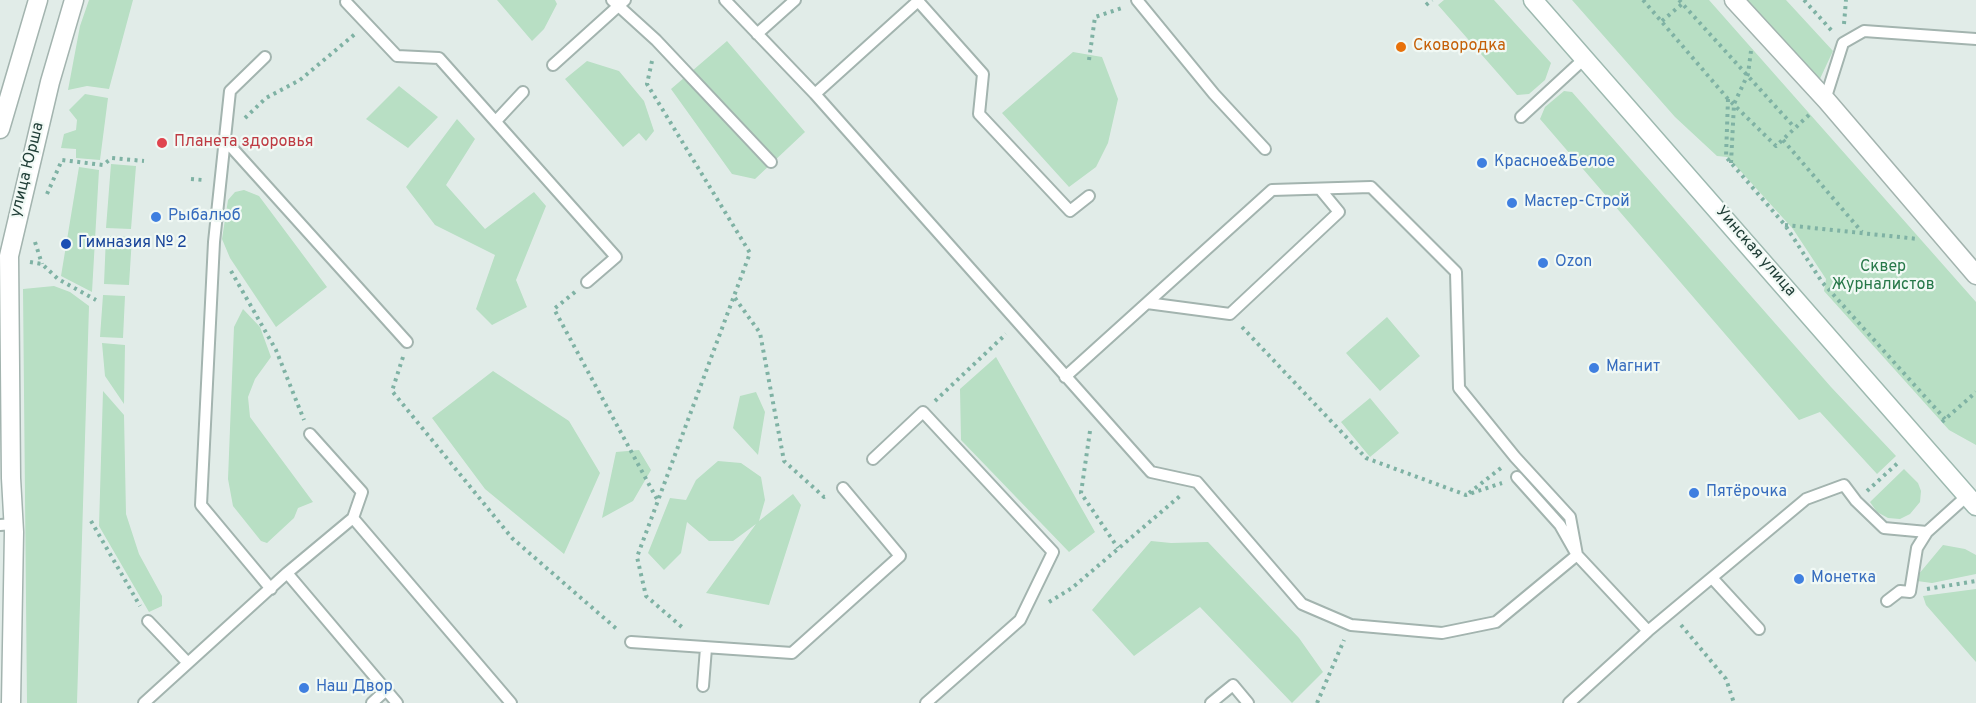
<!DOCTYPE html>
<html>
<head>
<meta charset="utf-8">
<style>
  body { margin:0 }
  canvas { display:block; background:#e1ece8 }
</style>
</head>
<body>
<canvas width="1976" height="703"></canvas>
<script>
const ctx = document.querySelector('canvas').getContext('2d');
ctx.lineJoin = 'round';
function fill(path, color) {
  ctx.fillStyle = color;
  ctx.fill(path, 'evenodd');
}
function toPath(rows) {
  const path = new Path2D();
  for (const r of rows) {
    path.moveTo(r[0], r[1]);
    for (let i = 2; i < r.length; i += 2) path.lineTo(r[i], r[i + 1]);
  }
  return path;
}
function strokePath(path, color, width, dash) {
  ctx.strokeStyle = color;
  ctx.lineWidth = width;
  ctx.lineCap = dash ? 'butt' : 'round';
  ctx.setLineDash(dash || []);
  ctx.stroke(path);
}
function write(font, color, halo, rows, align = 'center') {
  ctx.font = font + ' Overpass,sans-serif';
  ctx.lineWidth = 4.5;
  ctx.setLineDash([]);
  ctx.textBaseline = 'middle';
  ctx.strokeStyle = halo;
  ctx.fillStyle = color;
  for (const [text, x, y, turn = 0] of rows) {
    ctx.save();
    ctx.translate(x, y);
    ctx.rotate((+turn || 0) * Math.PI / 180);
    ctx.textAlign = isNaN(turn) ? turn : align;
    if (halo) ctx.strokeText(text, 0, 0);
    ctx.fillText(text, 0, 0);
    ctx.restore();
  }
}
fill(toPath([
  [89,0,133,0,109,89,87,86,68,90,80,26],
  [497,0,555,0,557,4,544,29,532,41],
  [1444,0,1494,0,1551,63,1545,80,1529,94,1517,95,1438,5],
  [1572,0,1709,0,1976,302,1976,445,1949,430,1824,291,1826,279,1793,229,1735,165,1727,157,1717,156,1675,117],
  [1747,0,1786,0,1833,51,1818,83],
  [727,41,805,132,755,179,732,174,671,89],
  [1073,52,1102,57,1118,99,1108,143,1096,167,1069,187,1002,113],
  [587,61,619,71,644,101,654,131,646,141,639,133,623,147,565,79],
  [399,86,438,117,408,148,366,119],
  [1564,91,1572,92,1831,387,1896,456,1877,474,1820,412,1799,420,1540,119,1545,107],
  [85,94,108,98,100,160,76,158,76,149,61,148,64,134,76,130,77,120,69,110],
  [457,119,475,139,446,185,485,229,534,192,546,206,516,280,527,307,492,325,476,309,495,255,435,225,406,187],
  [111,164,136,166,131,229,106,228],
  [79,167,99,170,92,292,61,276],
  [244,190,259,196,327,287,276,327,230,258,222,239,228,200,235,192],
  [106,236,132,237,129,285,104,284],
  [54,286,70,292,89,306,77,703,27,703,23,289],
  [103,295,125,296,123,338,100,337],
  [243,309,260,327,271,357,255,379,248,397,250,417,313,502,298,508,294,518,267,543,261,541,233,506,228,479,234,327],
  [1387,317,1420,356,1380,391,1346,353],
  [102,343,125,345,124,404,105,376],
  [996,357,1095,532,1069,552,961,440,960,389],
  [493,371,569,421,600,473,564,554,485,489,432,418],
  [103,391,124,415,126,514,139,554,162,596,162,606,149,612,99,526],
  [756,392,765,412,758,455,733,428,740,396],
  [1370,398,1399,433,1370,457,1341,422],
  [639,450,651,470,633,501,602,518,616,452],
  [718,461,741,463,761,477,765,500,759,521,793,494,801,505,769,605,706,593,756,524,733,541,709,541,687,522,681,553,664,570,648,553,670,498,686,500,696,480],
  [1904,469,1918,483,1921,491,1920,502,1910,514,1900,519,1888,518,1877,512,1870,502],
  [1151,541,1171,543,1208,542,1299,638,1323,672,1292,703,1200,607,1134,656,1092,610],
  [1943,545,1965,549,1976,555,1976,574,1932,583,1917,581,1918,575],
  [1976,589,1976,662,1926,605,1923,596]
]), '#b8dfc4');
const service = toPath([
  [612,0,656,40,771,162],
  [725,0,815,94,1151,472,1197,482,1302,604,1351,625,1442,633,1496,622,1577,555],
  [1137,0,1214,94,1265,149],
  [346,2,397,56,439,58,616,257,587,282],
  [757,34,795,0],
  [265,57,230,91,214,242,201,505,271,589],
  [553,65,625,0],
  [815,94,918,1,983,74,979,114,1070,211,1089,196],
  [1825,100,1843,43,1864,31,1976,39],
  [1521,117,1585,58],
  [496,121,523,92],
  [224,139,407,342],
  [1147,303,1230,314,1339,212,1320,189],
  [1065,377,1272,190,1371,187,1456,272,1459,388,1515,457,1570,517,1577,555],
  [310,434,362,492,353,518,511,703],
  [873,459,923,412,1053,552,1020,620,926,703],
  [1517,477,1560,525,1577,555,1648,631],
  [0,525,14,524],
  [287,573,397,703],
  [1713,579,1759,629],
  [1887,601,1900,591,1910,592,1917,548,1927,532],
  [148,621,187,662],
  [631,642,792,653,900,556,843,488],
  [703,686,706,648],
  [144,703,287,573,353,518],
  [372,703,385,691],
  [1211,703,1233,685,1248,703],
  [1569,703,1648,631,1806,499,1844,485,1856,501,1884,528,1927,532,1968,495]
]);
const minor = toPath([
  [1734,0,1827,101,1976,275]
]);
const tertiary = toPath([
  [0,129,38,0],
  [11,703,14,532,11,478,9,256,50,82,74,0]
]);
const secondary = toPath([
  [1533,0,1976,506]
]);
strokePath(service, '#a3b4af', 14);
strokePath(minor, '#a3b4af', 21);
strokePath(tertiary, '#a3b4af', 21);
strokePath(secondary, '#9eb9b0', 21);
strokePath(toPath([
  [1643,0,1728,99,1776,146,1811,113],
  [1679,0,1795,128],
  [1804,0,1832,31],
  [1426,5,1432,0],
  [1662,21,1682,4],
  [1844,24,1846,0],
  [1089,60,1095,17,1122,8],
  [652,61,647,84,750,253,637,557,646,596,683,628],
  [1728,99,1726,157,1785,225,1822,282,1945,419],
  [245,118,266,98,300,80,355,34],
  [1783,140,1862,232],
  [1731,163,1734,104,1748,74,1751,51],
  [191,179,203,180],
  [47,194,62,160,103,165,112,158,144,161],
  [1785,225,1918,239],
  [35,242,42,264],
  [30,262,42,264,58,279,96,300],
  [231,271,276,350,304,420],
  [575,292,554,309,658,501],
  [735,298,760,333,784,461,824,497,829,495],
  [1242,327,1366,458,1466,495,1502,483],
  [403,357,392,391,512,538,619,631],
  [935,401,1006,334],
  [1942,422,1976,392],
  [1090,431,1081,493,1118,548],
  [1867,491,1900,461],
  [1469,493,1501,468],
  [91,521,140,606],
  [1927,589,1976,581],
  [1049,602,1072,588,1180,496],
  [1681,625,1726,679,1734,703],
  [1317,703,1344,640]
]), '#7fb2a4', 4, [3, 4.5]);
strokePath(service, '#fff', 10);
strokePath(minor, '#fff', 18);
strokePath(tertiary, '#fff', 18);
strokePath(secondary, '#fff', 18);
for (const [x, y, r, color] of [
  [1401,47,6,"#e8710a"],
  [162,143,6,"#e0444e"],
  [1482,163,6,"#3f7fe0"],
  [1512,203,6,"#3f7fe0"],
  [156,217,6,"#3f7fe0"],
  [66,244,6,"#1a4fb4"],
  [1543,263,6,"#3f7fe0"],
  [1594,368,6,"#3f7fe0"],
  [1694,493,6,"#3f7fe0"],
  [1799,579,6,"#3f7fe0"],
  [304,688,6,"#3f7fe0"]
]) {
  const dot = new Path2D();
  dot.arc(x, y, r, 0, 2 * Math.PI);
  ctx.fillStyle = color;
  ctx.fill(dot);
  strokePath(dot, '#f1f9f5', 2);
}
write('16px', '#c56008', '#f1f9f5', [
  ["Сковородка",1413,47]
], 'left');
write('16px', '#be3a42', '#f1f9f5', [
  ["Планета здоровья",174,143]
], 'left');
write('16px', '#366cbe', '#f1f9f5', [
  ["Красное&Белое",1494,163],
  ["Мастер-Строй",1524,203],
  ["Рыбалюб",168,217],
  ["Ozon",1555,263],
  ["Магнит",1606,368],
  ["Пятёрочка",1706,493],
  ["Монетка",1811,579],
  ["Наш Двор",316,688]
], 'left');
write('16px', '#203e37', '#f1f9f5', [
  ["улица Юрша",28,170,-76],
  ["Уинская улица",1755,252,49]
]);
write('16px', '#164399', '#f1f9f5', [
  ["Гимназия № 2",78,244]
], 'left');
write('16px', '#277849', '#f1f9f5', [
  ["Сквер",1883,268],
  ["Журналистов",1883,286]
]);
</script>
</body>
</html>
